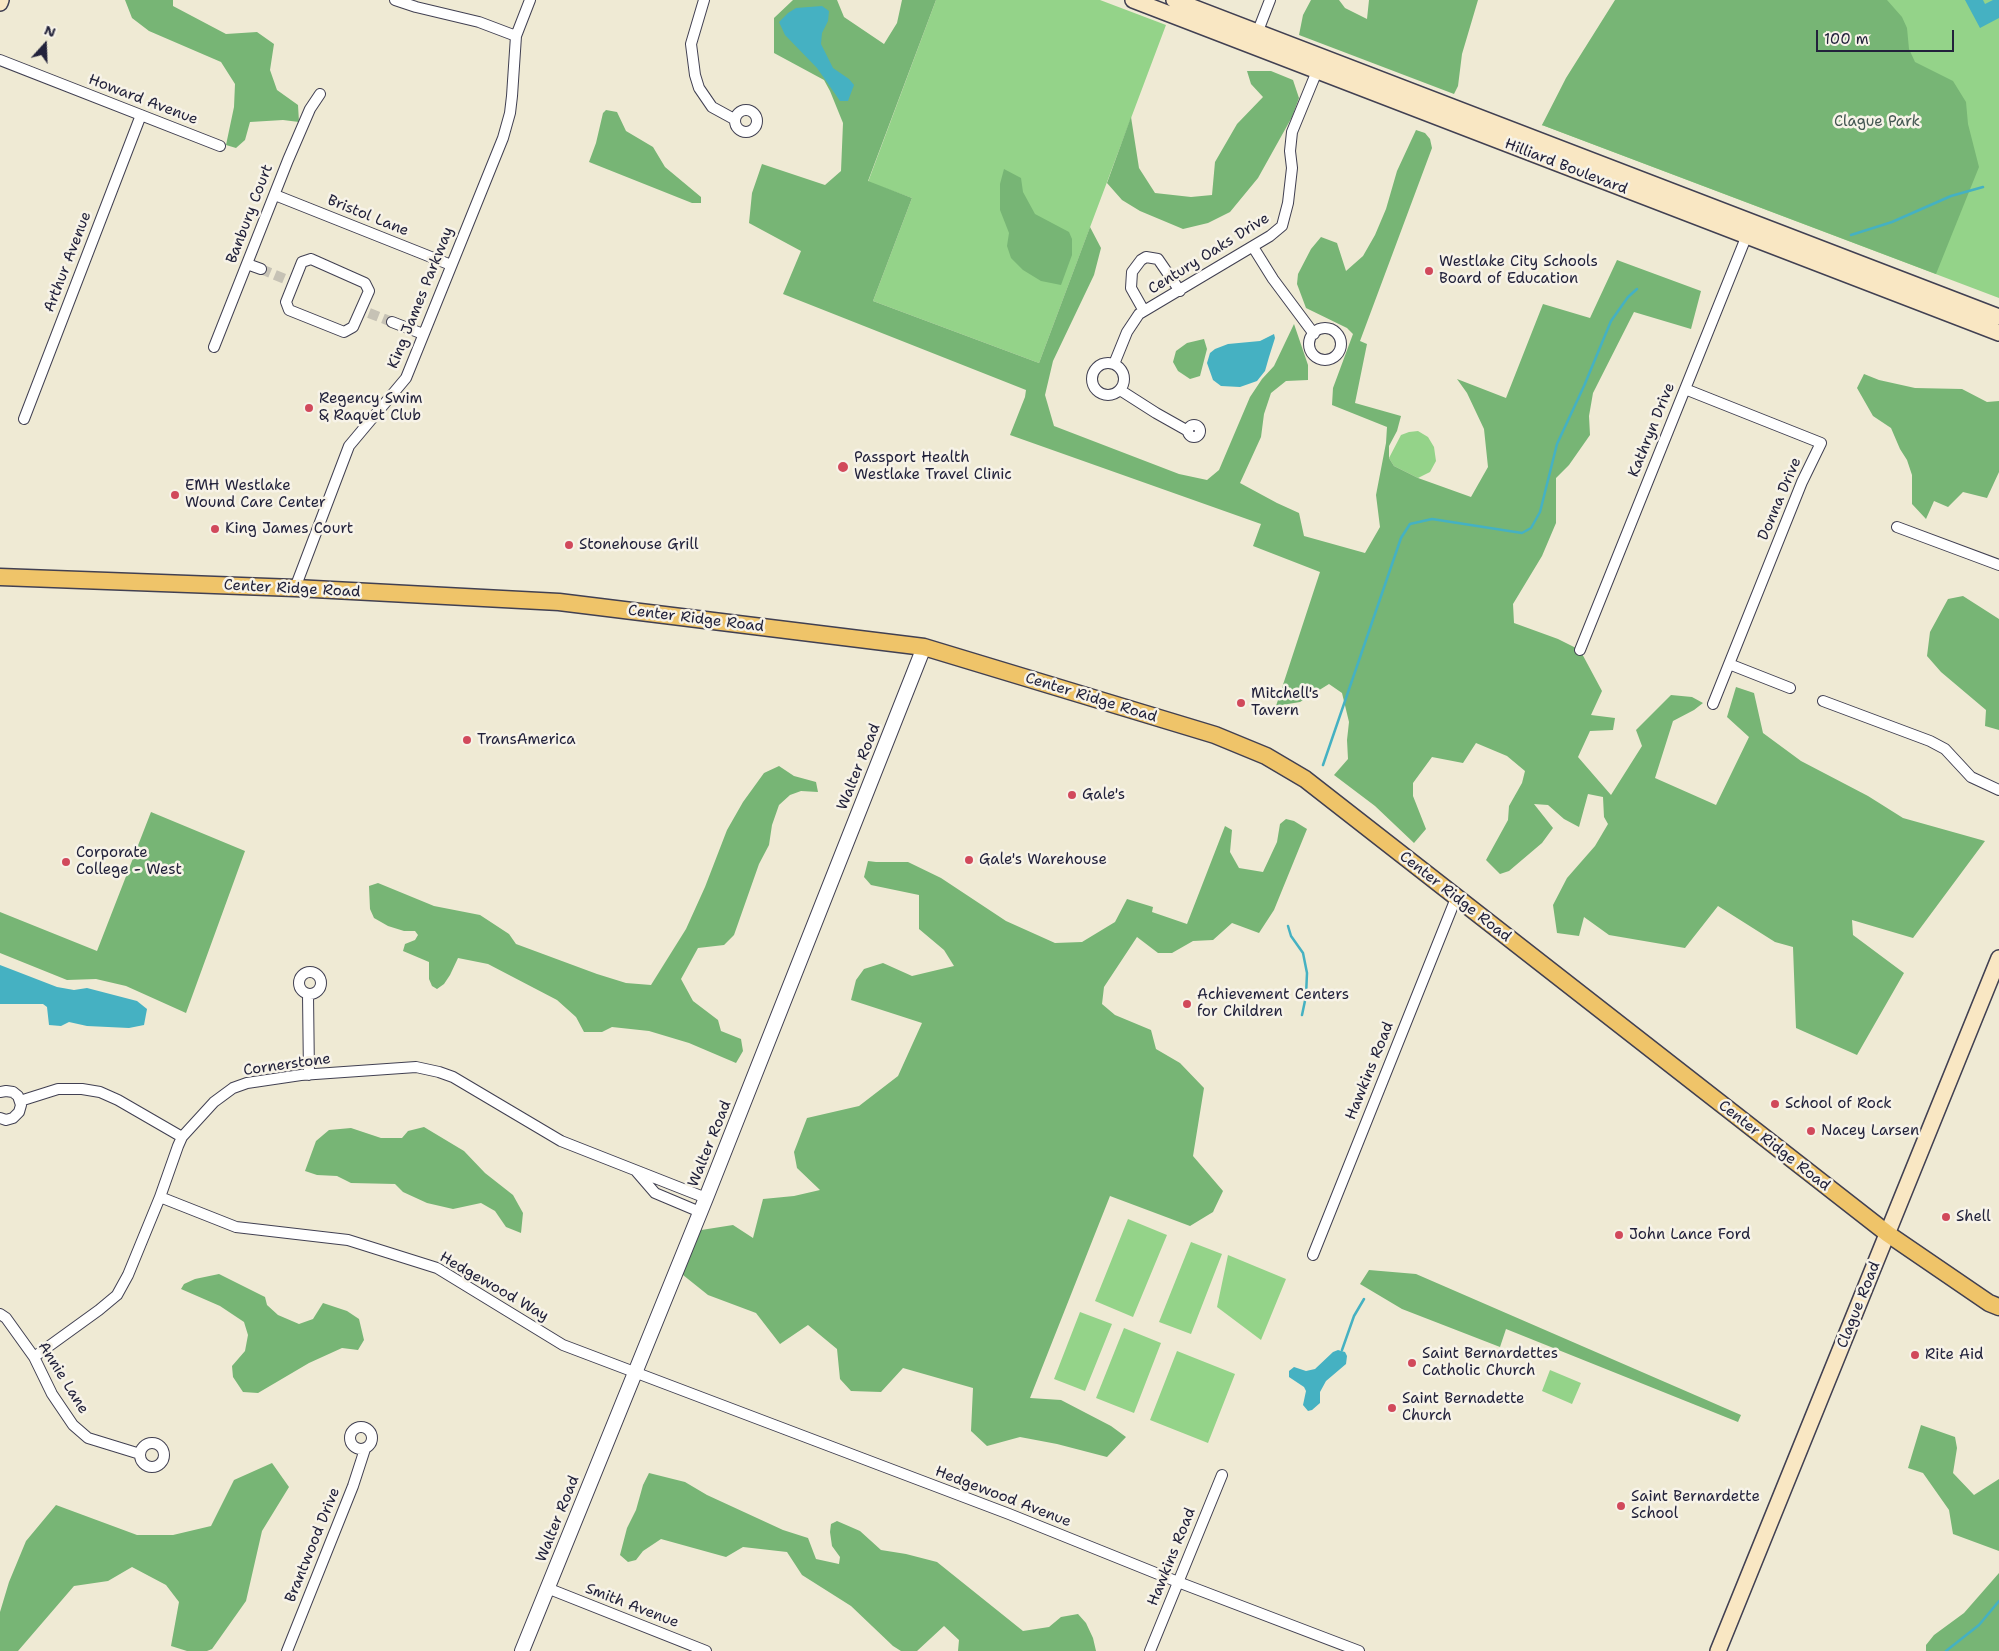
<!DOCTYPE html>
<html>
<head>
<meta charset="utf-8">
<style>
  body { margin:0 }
  #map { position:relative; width:1999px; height:1651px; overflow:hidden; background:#efead4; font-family:"Shantell Sans",sans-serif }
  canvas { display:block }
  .north { position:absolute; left:20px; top:20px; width:50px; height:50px; -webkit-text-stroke:4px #f7f3e8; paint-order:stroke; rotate:20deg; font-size:14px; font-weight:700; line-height:20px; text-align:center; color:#22223b }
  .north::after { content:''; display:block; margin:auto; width:18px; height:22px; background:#22223b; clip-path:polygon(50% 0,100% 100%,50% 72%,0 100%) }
  .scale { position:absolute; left:1816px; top:30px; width:138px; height:22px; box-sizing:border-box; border:2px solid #22223b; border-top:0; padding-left:6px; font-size:15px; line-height:18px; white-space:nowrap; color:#22223b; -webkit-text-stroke:4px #f7f3e8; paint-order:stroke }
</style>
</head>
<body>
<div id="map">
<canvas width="1999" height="1651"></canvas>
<div class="north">N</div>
<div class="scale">100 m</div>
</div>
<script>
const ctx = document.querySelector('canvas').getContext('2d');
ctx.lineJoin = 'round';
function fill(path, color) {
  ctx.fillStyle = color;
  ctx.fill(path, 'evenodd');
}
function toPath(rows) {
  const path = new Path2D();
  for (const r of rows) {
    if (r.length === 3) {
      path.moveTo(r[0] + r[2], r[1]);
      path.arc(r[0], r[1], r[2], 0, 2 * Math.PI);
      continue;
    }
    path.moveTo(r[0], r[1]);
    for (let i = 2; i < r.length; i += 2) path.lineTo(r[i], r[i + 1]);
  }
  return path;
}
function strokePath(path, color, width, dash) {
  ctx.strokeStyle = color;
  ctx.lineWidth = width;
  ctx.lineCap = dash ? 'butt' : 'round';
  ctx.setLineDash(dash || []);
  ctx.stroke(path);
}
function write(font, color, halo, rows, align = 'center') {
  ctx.font = font + ' "Shantell Sans",sans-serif';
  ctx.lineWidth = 5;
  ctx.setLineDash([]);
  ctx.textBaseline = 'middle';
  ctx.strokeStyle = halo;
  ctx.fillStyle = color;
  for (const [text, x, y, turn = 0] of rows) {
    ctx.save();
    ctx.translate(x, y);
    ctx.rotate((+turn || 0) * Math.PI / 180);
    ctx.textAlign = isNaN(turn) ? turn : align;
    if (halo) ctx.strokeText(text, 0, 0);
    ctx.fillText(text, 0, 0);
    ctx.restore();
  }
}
fill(toPath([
  [936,0,1100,0,1166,25,1039,363,873,301,912,198,868,182],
  [1627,0,1999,0,1999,298,1542,125],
  [1418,431,1428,437,1434,447,1436,461,1430,472,1418,478,1394,466,1389,458,1401,435,1409,432],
  [1128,1219,1167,1235,1133,1317,1095,1301],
  [1191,1242,1222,1254,1191,1334,1159,1322],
  [1228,1255,1286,1279,1261,1340,1217,1307],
  [1080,1312,1112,1324,1085,1391,1054,1379],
  [1124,1328,1161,1343,1134,1413,1096,1398],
  [1177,1351,1235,1374,1208,1443,1150,1420],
  [1550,1370,1581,1383,1572,1404,1542,1391]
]), '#94d389');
fill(toPath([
  [125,0,173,0,173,6,226,34,257,32,274,44,270,70,277,90,298,105,299,122,283,120,250,122,245,140,236,148,226,145,234,107,235,84,221,62,149,31,132,18],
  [793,0,837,0,844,17,884,44,897,23,902,0,936,0,868,181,912,198,873,301,1039,363,1090,227,1101,248,1094,275,1053,361,1045,395,1054,426,1179,474,1207,480,1219,470,1250,397,1262,379,1274,366,1294,324,1308,365,1308,380,1286,381,1271,393,1264,414,1261,437,1240,483,1277,503,1299,513,1304,536,1365,553,1380,527,1376,495,1386,443,1387,427,1332,405,1333,388,1353,334,1347,328,1306,308,1297,284,1298,274,1311,249,1321,237,1337,243,1346,271,1363,256,1375,235,1386,209,1397,171,1416,130,1425,133,1430,139,1432,148,1360,341,1367,344,1355,403,1401,416,1397,431,1389,446,1389,458,1394,466,1418,478,1471,497,1488,467,1484,429,1467,393,1457,379,1506,398,1543,304,1590,318,1617,260,1701,291,1691,329,1634,312,1593,393,1589,416,1590,435,1569,465,1556,478,1556,523,1542,556,1513,604,1514,623,1558,639,1580,650,1602,691,1591,715,1615,718,1613,730,1590,731,1578,757,1611,795,1642,746,1636,730,1671,695,1692,697,1703,703,1694,710,1673,721,1655,778,1716,805,1749,737,1727,717,1736,687,1754,693,1763,733,1801,761,1868,796,1903,818,1985,841,1913,938,1852,920,1853,935,1904,973,1857,1055,1796,1028,1793,947,1775,942,1718,906,1685,948,1609,935,1584,917,1579,936,1557,933,1553,905,1567,878,1595,846,1608,824,1604,817,1603,797,1588,794,1579,827,1564,819,1548,805,1534,804,1553,828,1542,843,1509,871,1500,874,1486,860,1508,820,1509,806,1522,783,1525,771,1507,756,1476,743,1463,763,1432,757,1413,783,1413,796,1426,829,1414,843,1375,806,1334,775,1348,759,1347,740,1349,722,1342,693,1329,684,1300,702,1276,706,1320,572,1253,546,1261,524,1010,435,1025,397,1026,390,783,294,801,251,749,223,752,193,762,164,825,185,841,171,843,123,830,91,824,80,774,53,774,18],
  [1311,0,1339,0,1345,8,1367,19,1369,0,1478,0,1462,54,1458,86,1454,94,1299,35,1303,15],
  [1615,0,1887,0,1902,17,1907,28,1909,49,1915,62,1953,81,1966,102,1968,124,1979,167,1936,274,1542,125,1541,127,1566,78],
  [1247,71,1271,71,1293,80,1299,98,1292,117,1258,178,1230,212,1208,223,1183,229,1140,211,1122,200,1107,183,1131,117,1139,168,1155,193,1191,197,1212,195,1215,162,1237,124,1263,97,1251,84],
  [606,110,617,112,626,131,653,147,665,167,701,197,701,203,692,203,589,162,596,143,603,113],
  [1004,169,1021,178,1023,192,1035,214,1069,232,1072,239,1072,255,1061,285,1041,281,1023,270,1011,258,1007,246,1009,233,1000,210,1000,184],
  [1204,339,1207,349,1200,376,1190,379,1178,371,1173,362,1176,351,1187,343],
  [1864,374,1879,380,1915,388,1962,389,1987,402,1999,401,1999,472,1987,498,1963,492,1948,507,1934,501,1926,519,1912,504,1912,475,1907,460,1900,449,1891,428,1873,416,1857,388],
  [1963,596,1999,619,1999,730,1985,726,1986,710,1941,672,1927,656,1930,632,1948,599],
  [779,766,794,776,816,782,818,792,801,791,790,795,779,805,772,825,769,845,759,864,734,935,724,945,698,948,681,979,693,1001,718,1020,721,1031,741,1039,743,1051,736,1063,689,1043,649,1031,612,1027,602,1032,584,1032,576,1017,557,1000,488,964,458,958,450,975,444,984,437,989,432,986,429,979,429,962,403,951,405,944,415,940,418,935,415,931,404,931,388,926,374,918,370,909,369,886,378,883,434,906,480,915,509,934,516,944,597,974,626,983,651,985,686,929,705,887,727,830,743,802,764,773],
  [151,812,245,851,186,1013,126,986,96,979,67,980,0,953,0,912,97,951],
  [1286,819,1294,821,1307,829,1274,910,1259,933,1232,923,1213,940,1193,941,1172,953,1158,953,1137,937,1104,987,1102,1004,1115,1015,1151,1030,1156,1049,1180,1063,1204,1088,1193,1156,1223,1191,1213,1212,1190,1226,1110,1196,1030,1398,1061,1400,1111,1426,1126,1437,1107,1457,1057,1444,1020,1437,987,1446,971,1431,973,1388,903,1368,881,1392,851,1391,840,1379,837,1349,808,1325,780,1344,756,1313,708,1295,678,1271,695,1231,733,1225,753,1238,763,1199,794,1196,820,1190,797,1168,794,1152,807,1118,859,1106,898,1076,922,1023,851,1000,856,980,864,969,883,963,912,976,954,966,944,950,919,929,919,895,871,885,864,877,868,861,876,862,908,862,941,878,1006,921,1055,943,1082,942,1115,922,1127,899,1153,907,1152,912,1187,924,1225,826,1232,830,1230,852,1239,868,1263,872,1277,842,1280,824],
  [424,1127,464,1151,485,1173,513,1195,523,1213,521,1233,506,1227,495,1211,481,1203,453,1209,427,1203,403,1192,395,1184,351,1183,337,1176,317,1175,305,1171,316,1141,329,1130,351,1128,381,1138,402,1138,408,1131],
  [1369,1270,1416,1274,1741,1415,1738,1422,1506,1329,1500,1347,1402,1309,1360,1284],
  [219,1274,265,1297,267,1305,278,1315,299,1324,313,1319,323,1303,347,1311,359,1319,364,1340,358,1350,342,1348,309,1363,258,1393,243,1392,233,1377,232,1366,245,1351,248,1335,244,1322,220,1306,181,1289,184,1284,195,1279],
  [1921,1425,1955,1437,1957,1448,1953,1473,1974,1495,1999,1479,1999,1551,1953,1534,1949,1510,1923,1473,1908,1468],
  [272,1463,289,1487,262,1531,246,1601,212,1649,207,1651,187,1651,171,1646,179,1602,166,1585,132,1567,108,1581,74,1586,18,1651,0,1651,0,1612,9,1582,26,1541,56,1505,137,1535,173,1535,211,1526,234,1480],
  [649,1473,685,1482,707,1495,783,1530,808,1538,816,1559,839,1564,840,1557,832,1546,830,1532,831,1524,837,1521,860,1531,881,1550,906,1554,937,1562,1023,1631,1049,1627,1061,1617,1078,1614,1086,1623,1093,1638,1096,1651,958,1651,959,1640,944,1626,917,1651,901,1651,893,1646,851,1606,802,1575,787,1552,743,1547,726,1557,661,1539,643,1551,636,1560,628,1562,620,1555,627,1528,636,1510,643,1485],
  [1999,1573,1999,1651,1926,1651,1926,1645,1934,1635,1964,1613]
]), '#77b575');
fill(toPath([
  [1965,0,1983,0,1985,4,1993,0,1999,0,1999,18,1980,28],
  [822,6,829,11,828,21,822,33,821,44,833,68,849,79,854,85,848,101,840,101,817,68,785,35,779,22,788,13,796,8],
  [1274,334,1275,338,1269,357,1265,371,1257,381,1240,387,1221,386,1213,380,1207,363,1210,353,1215,349,1228,344,1260,341],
  [0,965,57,987,74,990,87,988,137,1001,147,1009,144,1025,129,1028,87,1026,69,1022,61,1026,49,1025,47,1007,43,1004,0,1004],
  [1338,1350,1345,1352,1347,1356,1346,1364,1326,1381,1320,1392,1320,1403,1312,1410,1308,1411,1303,1405,1306,1391,1304,1387,1289,1377,1289,1371,1294,1367,1306,1371,1315,1369,1333,1352]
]), '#45b1c2');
strokePath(toPath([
  [1851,235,1892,222,1951,196,1983,187],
  [1323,765,1401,538,1410,524,1432,519,1522,533,1531,528,1540,512,1557,444,1584,386,1611,321,1628,297,1637,289],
  [1288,926,1291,936,1303,953,1307,973,1306,996,1302,1015],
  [1342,1350,1354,1316,1364,1299],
  [1946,1651,1979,1625,1999,1601]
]), '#45b1c2', 2.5);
strokePath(toPath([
  [261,269,285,279],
  [369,313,392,322]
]), '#c6c2b5', 10, [10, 5]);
const minor = toPath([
  [395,0,416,7,479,22,516,36],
  [704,0,691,44,695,75,699,88,712,107,734,119],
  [1256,36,1270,0],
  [0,60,220,146],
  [746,121,11],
  [275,195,451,265],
  [1253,247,1273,279,1314,334],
  [311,259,365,283,369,291,353,327,344,332,289,310,286,302,302,262,311,259],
  [247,264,261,269],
  [1144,311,1131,288,1132,272,1141,260,1146,257,1158,259,1180,291],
  [392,322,423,334],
  [1325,344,16],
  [214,347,288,160,310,109,320,94],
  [1108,379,16],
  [1114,364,1127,332,1139,314,1270,236,1282,226,1288,203,1292,168,1290,151,1292,132,1317,71],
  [1685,389,1821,443,1802,482,1713,704],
  [1120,390,1156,413,1188,431],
  [24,419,141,115],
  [1194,431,6],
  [1897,527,1999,565],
  [295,588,349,446,406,378,503,138,510,113,512,96,516,36,530,0],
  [1580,650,1749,230],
  [1729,664,1790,688],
  [1823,701,1930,741,1945,749,1971,777,1999,790],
  [310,983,11],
  [308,995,309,1075],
  [0,1092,6,1091,13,1092,18,1096,21,1105,19,1112,13,1118,6,1120,0,1118],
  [20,1101,58,1089,82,1089,100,1092,118,1100,182,1137],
  [636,1171,655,1193,700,1212],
  [160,1197,236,1227,348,1240,437,1268,563,1345,1009,1514,1178,1582,1359,1651],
  [1313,1255,1456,898],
  [0,1314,6,1318,34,1357,52,1394,73,1425,88,1438,140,1454],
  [34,1357,99,1310,117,1295,128,1275,160,1197,178,1146,182,1137,214,1102,233,1088,247,1083,301,1075,416,1067,439,1072,453,1077,561,1141,706,1198],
  [361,1438,11],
  [152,1455,12],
  [547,1588,706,1651],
  [287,1651,353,1486,365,1449],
  [1150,1651,1222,1475]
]);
const tertiary = toPath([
  [522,1651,706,1198,924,647]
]);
const secondary = toPath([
  [1133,0,1999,333],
  [1174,0,1999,317],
  [0,3,1,0],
  [1718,1651,1999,958]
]);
const primary = toPath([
  [0,577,295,588,559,602,908,645,924,647,1215,735,1266,756,1305,779,1888,1234,1989,1303,1999,1307]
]);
strokePath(minor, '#414052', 12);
strokePath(tertiary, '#414052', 16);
strokePath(secondary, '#414052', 18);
strokePath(primary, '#414052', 19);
strokePath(minor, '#fff', 10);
strokePath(tertiary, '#fff', 14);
strokePath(secondary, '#f9e7c3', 15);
strokePath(primary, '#efc469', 16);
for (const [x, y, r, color] of [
  [1429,271,5,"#d1495b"],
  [309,408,5,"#d1495b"],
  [843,467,6,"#d1495b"],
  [175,495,5,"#d1495b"],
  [215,529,5,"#d1495b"],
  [569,545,5,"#d1495b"],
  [1241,703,5,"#d1495b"],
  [467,740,5,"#d1495b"],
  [1072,795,5,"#d1495b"],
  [969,860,5,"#d1495b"],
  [66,862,5,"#d1495b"],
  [1187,1004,5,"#d1495b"],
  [1775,1104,5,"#d1495b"],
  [1811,1131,5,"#d1495b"],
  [1946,1217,5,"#d1495b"],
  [1619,1235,5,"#d1495b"],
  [1915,1355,5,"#d1495b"],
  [1412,1363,5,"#d1495b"],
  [1392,1408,5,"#d1495b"],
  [1621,1506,5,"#d1495b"]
]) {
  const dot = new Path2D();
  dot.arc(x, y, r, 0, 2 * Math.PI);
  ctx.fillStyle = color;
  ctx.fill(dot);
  strokePath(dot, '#f7f3e8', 2);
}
write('15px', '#22223b', '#f7f3e8', [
  ["Howard Avenue",143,100,21],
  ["Hilliard Boulevard",1566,167,21],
  ["Banbury Court",250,214,-69],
  ["Bristol Lane",368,216,22],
  ["Century Oaks Drive",1209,254,-32],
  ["Arthur Avenue",68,262,-69],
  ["King James Parkway",421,298,-68],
  ["Kathryn Drive",1652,430,-68],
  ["Donna Drive",1780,499,-67],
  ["Center Ridge Road",292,589,3],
  ["Center Ridge Road",696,619,7],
  ["Center Ridge Road",1091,698,17],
  ["Walter Road",859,767,-68],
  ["Center Ridge Road",1455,897,38],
  ["Cornerstone",287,1065,-8],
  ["Hawkins Road",1370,1071,-68],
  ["Walter Road",710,1144,-68],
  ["Center Ridge Road",1774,1146,38],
  ["Hedgewood Way",494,1287,30],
  ["Clague Road",1859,1305,-68],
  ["Annie Lane",63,1378,58],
  ["Hedgewood Avenue",1003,1497,21],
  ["Walter Road",558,1519,-68],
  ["Brantwood Drive",313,1545,-68],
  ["Hawkins Road",1172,1557,-68],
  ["Smith Avenue",632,1606,21]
]);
write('15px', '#445752', '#f7f3e8', [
  ["Clague Park",1877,122]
]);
write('15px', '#22223b', '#f7f3e8', [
  ["Westlake City Schools",1439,262],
  ["Board of Education",1439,279],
  ["Regency Swim",319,399],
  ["& Raquet Club",319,416],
  ["Passport Health",854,458],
  ["Westlake Travel Clinic",854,475],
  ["EMH Westlake",185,486],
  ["Wound Care Center",185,503],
  ["King James Court",225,529],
  ["Stonehouse Grill",579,545],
  ["Mitchell's",1251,694],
  ["Tavern",1251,711],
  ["TransAmerica",477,740],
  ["Gale's",1082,795],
  ["Corporate",76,853],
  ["College - West",76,870],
  ["Gale's Warehouse",979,860],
  ["Achievement Centers",1197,995],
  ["for Children",1197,1012],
  ["School of Rock",1785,1104],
  ["Nacey Larsen",1821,1131],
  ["Shell",1956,1217],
  ["John Lance Ford",1629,1235],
  ["Saint Bernardettes",1422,1354],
  ["Catholic Church",1422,1371],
  ["Rite Aid",1925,1355],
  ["Saint Bernadette",1402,1399],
  ["Church",1402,1416],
  ["Saint Bernardette",1631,1497],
  ["School",1631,1514]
], 'left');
</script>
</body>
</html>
